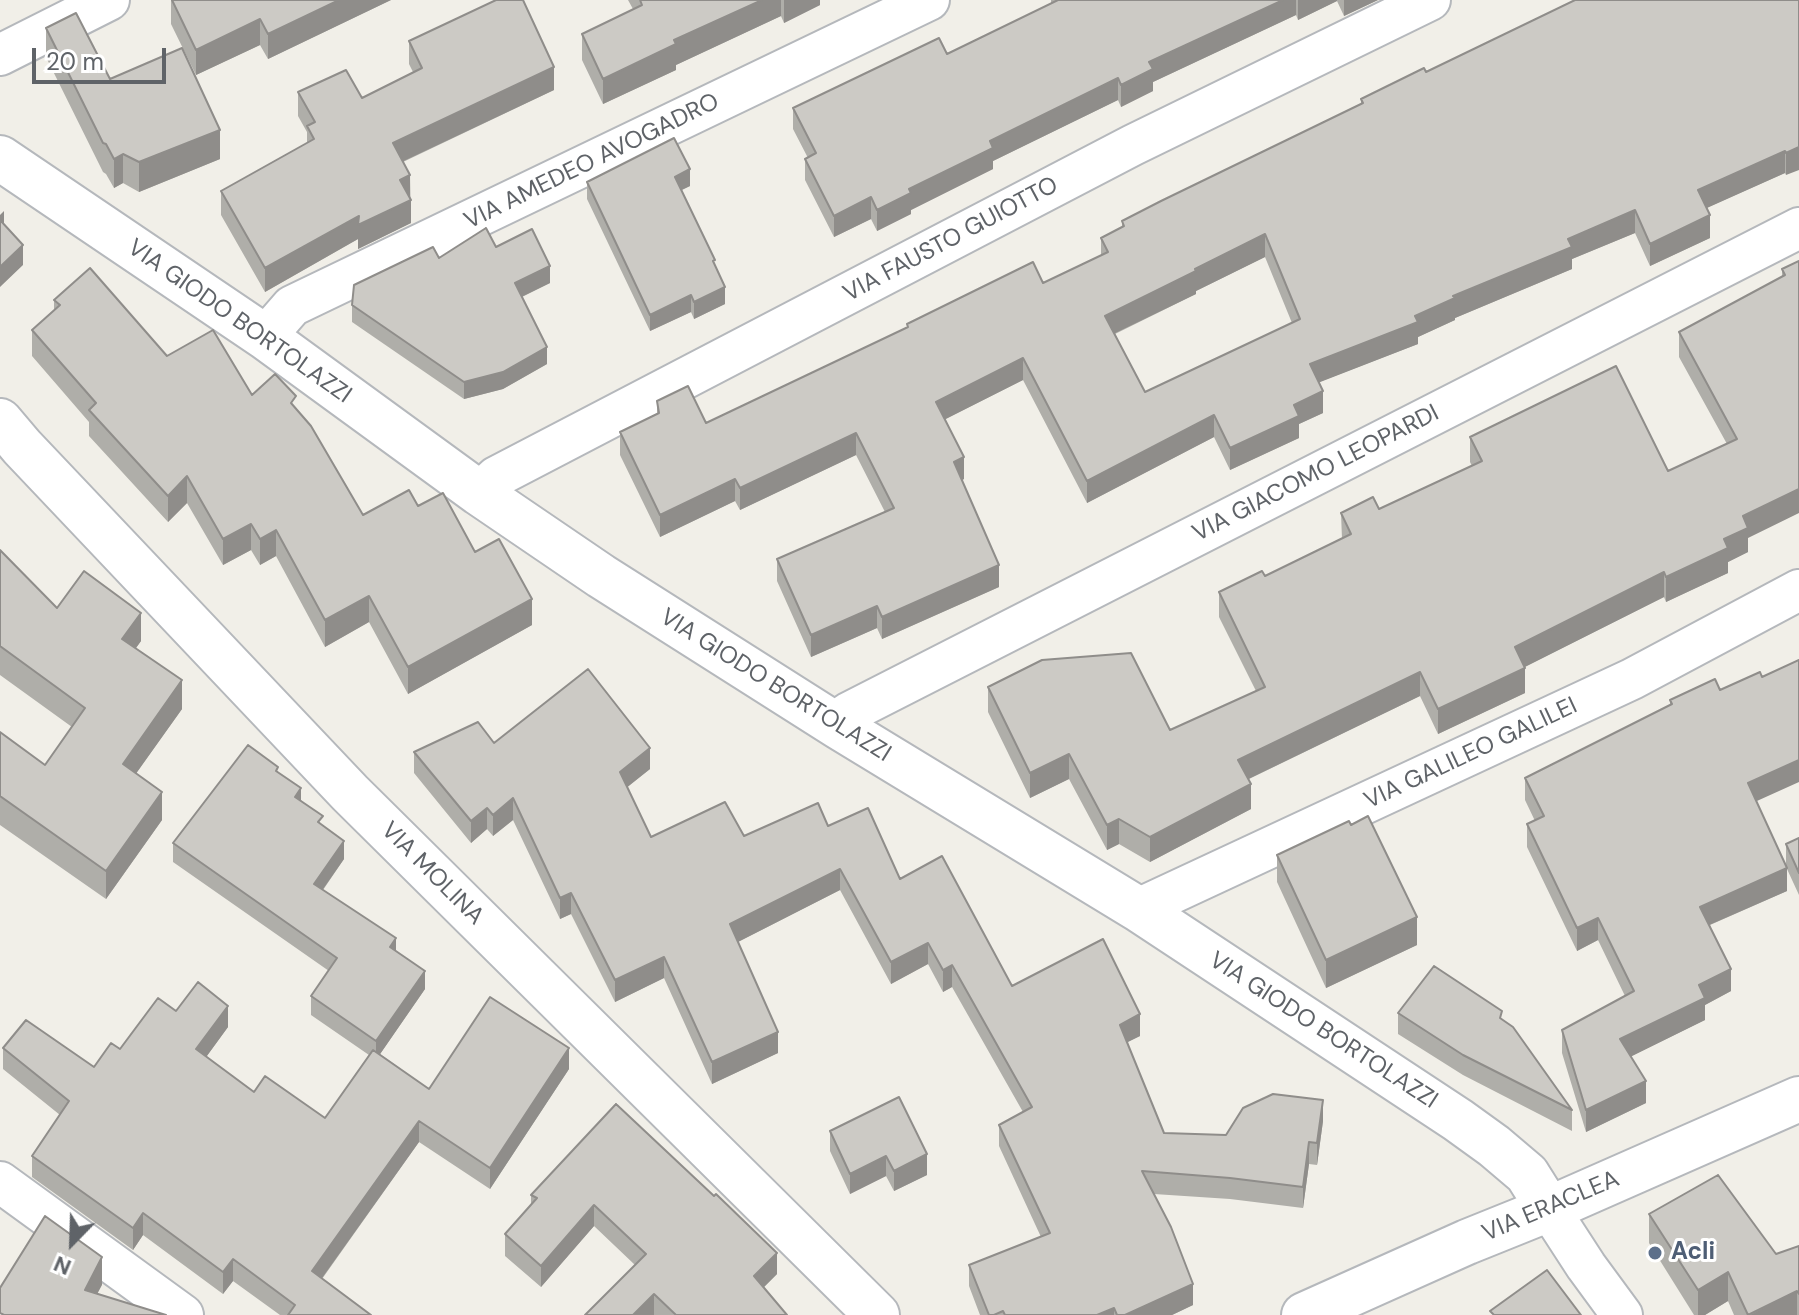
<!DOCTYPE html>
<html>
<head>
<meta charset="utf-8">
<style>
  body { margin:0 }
  #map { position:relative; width:1799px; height:1315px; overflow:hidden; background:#f1efe8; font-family:"DM Sans",sans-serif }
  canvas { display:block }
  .north { position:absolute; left:32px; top:1203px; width:80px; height:80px; -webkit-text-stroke:6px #fff; paint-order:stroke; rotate:203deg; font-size:22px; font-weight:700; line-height:32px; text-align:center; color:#5f6368 }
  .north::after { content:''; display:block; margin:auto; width:28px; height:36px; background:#5f6368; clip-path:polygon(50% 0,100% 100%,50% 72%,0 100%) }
  .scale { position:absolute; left:32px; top:48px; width:134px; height:36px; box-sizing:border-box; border:4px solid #5f6368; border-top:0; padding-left:10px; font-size:24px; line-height:28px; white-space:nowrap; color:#5f6368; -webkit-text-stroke:6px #fff; paint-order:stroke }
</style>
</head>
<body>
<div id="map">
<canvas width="1799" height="1315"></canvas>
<div class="north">N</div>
<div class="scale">20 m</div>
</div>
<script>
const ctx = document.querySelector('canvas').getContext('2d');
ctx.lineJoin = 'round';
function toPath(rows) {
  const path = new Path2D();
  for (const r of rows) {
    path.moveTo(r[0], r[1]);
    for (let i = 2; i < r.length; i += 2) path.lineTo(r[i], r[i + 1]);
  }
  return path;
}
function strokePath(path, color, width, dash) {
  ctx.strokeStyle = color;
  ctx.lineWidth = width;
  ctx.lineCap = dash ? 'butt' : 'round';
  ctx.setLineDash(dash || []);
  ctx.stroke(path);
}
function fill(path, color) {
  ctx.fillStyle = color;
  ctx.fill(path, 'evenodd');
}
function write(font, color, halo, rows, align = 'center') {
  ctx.font = font + ' "DM Sans",sans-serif';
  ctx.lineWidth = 6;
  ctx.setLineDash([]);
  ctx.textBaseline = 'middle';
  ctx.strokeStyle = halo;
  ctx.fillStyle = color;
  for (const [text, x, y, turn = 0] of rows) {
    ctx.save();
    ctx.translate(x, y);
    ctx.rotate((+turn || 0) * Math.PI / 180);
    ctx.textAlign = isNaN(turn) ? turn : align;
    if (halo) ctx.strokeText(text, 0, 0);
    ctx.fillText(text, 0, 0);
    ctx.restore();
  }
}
const minor = toPath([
  [0,55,109,0],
  [265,337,292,306,929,0],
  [479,493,496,477,1133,145,1430,0],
  [839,727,848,713,1799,228],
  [1138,909,1632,679,1799,590],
  [0,1182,183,1315],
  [1549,1209,1586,1266,1622,1315]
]);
const tertiary = toPath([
  [0,158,265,337,479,493,601,576,839,727,1138,909,1458,1120,1494,1146,1527,1174,1549,1209],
  [0,421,22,447,350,793,877,1315],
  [1304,1315,1467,1242,1549,1209,1799,1099]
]);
strokePath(minor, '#b5b8bc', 44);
strokePath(tertiary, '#b5b8bc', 48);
strokePath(minor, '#fff', 40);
strokePath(tertiary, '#fff', 44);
fill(toPath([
  [171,0,391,0,268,59,260,45,196,75,171,24],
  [628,0,820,0,820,5,784,23,781,16,676,65,676,70,603,104,582,60,582,34,633,9],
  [1051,0,1378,0,1344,16,1337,1,1298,20,1296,15,1153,82,1153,91,1121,107,1118,100,993,161,993,169,911,210,911,214,877,231,871,219,834,237,805,180,805,159,808,158,793,129,793,108,947,54,1051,4],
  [1799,0,1786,175,1785,173,1706,208,1710,238,1650,266,1635,233,1572,259,1572,269,1455,318,1455,320,1418,337,1418,344,1319,382,1323,413,1299,424,1299,438,1230,470,1214,437,1087,503,1023,380,945,419,964,479,962,480,999,587,882,639,877,628,811,657,777,581,777,559,885,512,856,455,740,510,735,501,660,537,620,455,620,432,657,414,657,401,706,423,907,328,907,324,1043,283,1101,255,1101,238,1122,227,1122,221,1361,104,1361,99,1426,72],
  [1265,257,1292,323,1145,392,1115,334,1196,294,1196,291],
  [46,28,110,79,220,159,139,192,123,183,114,188,106,174,103,172,46,57],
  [409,41,554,90,403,162,410,175,411,223,358,249,358,239,265,292,221,215,221,191,307,143,307,132,298,116,298,92,362,98,413,72,409,64],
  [587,182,690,186,682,190,715,266,725,304,694,319,691,312,650,331,587,199],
  [496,247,550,283,522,297,547,364,503,389,464,399,352,322,352,305,439,258],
  [1799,261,1748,538,1748,552,1728,562,1728,573,1666,602,1664,597,1524,667,1525,693,1438,734,1420,696,1249,779,1251,809,1150,862,1119,844,1107,850,1069,779,1030,798,988,712,988,687,1170,730,1256,691,1219,617,1219,592,1265,576,1342,539,1341,513,1379,509,1472,466,1470,462,1470,437,1668,471,1727,444,1679,357,1679,332,1782,277,1782,269],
  [54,300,167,356,252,395,296,409,363,515,418,506,475,552,532,625,408,694,369,622,325,647,276,556,260,565,251,550,223,565,187,503,168,522,89,436,89,422,32,356,32,330,54,310],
  [0,550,57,608,141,641,136,648,182,709,136,773,162,820,106,899,0,825,0,732,45,765,72,727,0,675],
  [1670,700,1756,802,1786,866,1786,844,1799,838,1799,895,1787,869,1787,891,1710,925,1731,991,1705,1005,1705,1020,1631,1056,1646,1103,1586,1132,1562,1053,1562,1030,1625,996,1598,940,1577,951,1527,847,1527,824,1535,821,1525,800,1525,778,1670,705],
  [494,743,650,769,627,787,651,837,744,836,828,826,900,879,1012,986,1140,1036,1127,1042,1164,1133,1226,1135,1323,1121,1317,1165,1309,1164,1303,1208,1230,1199,1154,1194,1193,1305,1172,1315,980,1315,969,1286,969,1265,1041,1237,999,1146,999,1125,1023,1112,952,987,943,992,928,964,891,984,840,890,738,942,778,1053,712,1084,664,978,615,1002,571,914,560,919,513,820,493,836,487,829,471,843,414,773,414,752],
  [278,773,323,826,344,859,323,890,396,951,425,989,380,1054,429,1089,569,1069,490,1189,419,1142,322,1279,371,1315,280,1315,233,1281,223,1294,143,1235,133,1250,32,1177,32,1156,60,1115,3,1069,3,1048,94,1067,176,1011,228,1027,206,1057,254,1092,325,1118,369,1055,311,1015,311,996,329,971,173,862,173,843],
  [1277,855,1417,945,1326,988,1277,882],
  [1398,1013,1572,1110,1572,1131,1463,1075,1398,1034],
  [616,1104,777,1274,764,1287,787,1315,585,1315,635,1265,594,1226,541,1287,505,1256,505,1234,531,1205,531,1195],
  [830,1131,927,1175,894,1191,886,1176,850,1194,830,1151],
  [1649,1214,1776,1254,1799,1246,1799,1315,1734,1315,1728,1301,1705,1315,1694,1315,1649,1243]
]), '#afaea9');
fill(toPath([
  [339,0,391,0,268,59,268,34],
  [762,0,781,0,781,16,676,65,676,70,603,104,603,79,674,40],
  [784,0,820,0,820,5,784,23],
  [1283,0,1296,0,1296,15,1153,82,1153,91,1121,107,1121,85,1149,62],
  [1298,0,1337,0,1337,1,1298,20],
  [1344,0,1378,0,1344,16],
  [260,19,260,45,196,75,196,50],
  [554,67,554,90,393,166,393,143],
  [1118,78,1118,100,993,161,993,169,911,210,911,214,877,231,877,210,909,189,990,141],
  [220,130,220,159,139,192,139,162],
  [1799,147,1799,170,1786,175,1786,153],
  [1785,151,1785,173,1698,212,1698,190],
  [123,154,123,183,114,188,114,159],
  [690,169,690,186,675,193,675,177],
  [410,175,410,199,400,180],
  [871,197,871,219,834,237,834,216],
  [411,200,411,223,358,249,358,239,265,292,265,268,359,216],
  [1635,210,1635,233,1572,259,1572,269,1455,318,1455,320,1418,337,1418,344,1310,386,1310,364,1415,316,1568,239],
  [4,211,4,231,0,235,0,215],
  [1710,215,1710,238,1650,266,1650,244],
  [1265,234,1265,257,1196,291,1196,294,1105,338,1105,316],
  [23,245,23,265,0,287,0,267],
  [550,266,550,283,515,300,515,283],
  [725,287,725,304,694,319,694,302],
  [691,295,691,312,650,331,650,315],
  [547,347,547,364,503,389,464,399,464,382],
  [1023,358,1023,380,936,424,936,402],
  [1323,391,1323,413,1299,424,1299,438,1230,470,1230,448,1294,405],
  [1214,415,1214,437,1087,503,1087,481],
  [856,433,856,455,740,510,740,488],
  [964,457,964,479,954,484,954,462],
  [187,476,187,503,168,522,168,496],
  [735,479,735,501,660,537,660,515],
  [1799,489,1799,513,1748,538,1748,552,1728,562,1728,573,1666,602,1666,577,1724,539,1743,516],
  [251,524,251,550,223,565,223,539],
  [276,530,276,556,260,565,260,539],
  [999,565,999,587,882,639,882,617],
  [1664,572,1664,597,1515,672,1515,647],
  [369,596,369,622,325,647,325,620],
  [532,599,532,625,408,694,408,667],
  [877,606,877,628,811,657,811,635],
  [141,613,141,641,122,667,122,639],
  [1525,668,1525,693,1438,734,1438,709],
  [1420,672,1420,696,1238,784,1238,760],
  [182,680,182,709,123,792,123,764],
  [650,748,650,769,620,793,620,772],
  [1069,754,1069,779,1030,798,1030,773],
  [1799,760,1799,782,1748,805,1748,783],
  [1251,784,1251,809,1150,862,1150,837],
  [301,788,301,807,295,797],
  [162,792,162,820,106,899,106,871],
  [513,798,513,820,493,836,493,815],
  [487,808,487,829,471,843,471,821],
  [1119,819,1119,844,1107,850,1107,825],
  [344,841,344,859,314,902,314,884],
  [1787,868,1787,891,1700,929,1700,907],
  [840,869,840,890,730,946,730,924],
  [571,893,571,914,560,919,560,898],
  [1417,917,1417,945,1326,988,1326,960],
  [1598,918,1598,940,1577,951,1577,928],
  [396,938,396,957,390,947],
  [928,943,928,964,891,984,891,962],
  [664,957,664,978,615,1002,615,980],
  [952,965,952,987,943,992,943,970],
  [1731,969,1731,991,1705,1005,1705,1020,1620,1062,1620,1039,1699,985],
  [425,971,425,989,376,1060,376,1041],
  [228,1006,228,1027,196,1071,196,1049],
  [1140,1014,1140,1036,1120,1046,1120,1025],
  [778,1032,778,1053,712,1084,712,1062],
  [569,1048,569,1069,490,1189,490,1168],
  [1646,1081,1646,1103,1586,1132,1586,1110],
  [1323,1100,1323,1121,1317,1165,1317,1143],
  [419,1121,419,1142,312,1292,312,1271],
  [1309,1142,1309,1164,1303,1208,1303,1187],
  [927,1154,927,1175,894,1191,894,1171],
  [886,1156,886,1176,850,1194,850,1174],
  [594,1205,594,1226,541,1287,541,1266],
  [143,1213,143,1235,133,1250,133,1228],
  [777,1253,777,1274,754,1297,754,1276],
  [102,1257,102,1285,86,1315,85,1290],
  [233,1259,233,1281,223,1294,223,1272],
  [1728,1272,1728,1301,1705,1315,1698,1315,1698,1290],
  [1193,1284,1193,1305,1172,1315,1125,1315],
  [1797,1291,1797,1315,1750,1315],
  [654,1294,654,1315,633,1315],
  [1114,1308,1114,1315,1097,1315]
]), '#8f8d8a');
const building = toPath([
  [172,0,339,0,268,34,260,19,196,50,172,0],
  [496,0,523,0,554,67,393,143,410,175,400,180,411,200,358,225,359,216,265,268,221,191,314,139,307,126,315,122,298,92,346,70,362,98,422,68,409,41,496,0],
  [640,0,762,0,674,40,676,44,603,79,582,34,642,5,640,0],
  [1058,0,1283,0,1149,62,1153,69,1121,85,1118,78,990,141,993,148,909,189,911,193,877,210,871,197,834,216,805,159,816,153,793,108,939,38,947,54,1058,0],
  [1575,0,1799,0,1799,147,1786,153,1785,151,1698,190,1710,215,1650,244,1635,210,1568,239,1572,247,1453,296,1455,298,1415,316,1418,322,1310,364,1323,391,1294,405,1299,416,1230,448,1214,415,1087,481,1023,358,936,402,964,457,954,462,999,565,882,617,877,606,811,635,777,559,894,508,856,433,740,488,735,479,660,515,620,432,659,413,657,401,688,386,706,423,908,327,907,324,1033,262,1043,283,1108,252,1101,238,1124,226,1122,221,1161,201,1363,103,1361,99,1424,68,1426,72,1575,0],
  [1265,234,1300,319,1145,392,1105,316,1196,271,1195,269,1265,234],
  [76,13,110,79,182,48,220,130,139,162,123,154,114,159,106,144,103,143,46,28,76,13],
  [674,138,690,169,675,177,715,260,713,261,725,287,694,302,691,295,650,315,587,182,674,138],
  [0,220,23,245,0,267,0,220],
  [486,228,496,247,532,229,550,266,515,283,547,347,503,372,464,382,352,305,354,285,433,247,439,258,486,228],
  [1799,261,1799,489,1743,516,1748,528,1724,539,1728,548,1666,577,1664,572,1515,647,1525,668,1438,709,1420,672,1238,760,1251,784,1150,837,1119,819,1107,825,1069,754,1030,773,988,687,1042,660,1131,653,1170,730,1265,687,1219,592,1262,571,1265,576,1351,534,1341,513,1373,497,1379,509,1482,461,1470,437,1616,366,1668,471,1737,439,1679,332,1785,275,1782,269,1799,261],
  [90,268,167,356,213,330,252,395,275,374,296,396,291,403,311,426,363,515,409,490,418,506,443,493,475,552,499,539,532,599,408,667,369,596,325,620,276,530,260,539,251,524,223,539,187,476,168,496,89,410,96,403,32,330,60,305,54,300,90,268],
  [0,550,57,608,84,571,141,613,122,639,182,680,123,764,162,792,106,871,0,796,0,732,45,765,85,708,0,646,0,550],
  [1799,660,1799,760,1748,783,1787,868,1700,907,1731,969,1699,985,1705,998,1620,1039,1646,1081,1586,1110,1562,1030,1634,991,1598,918,1577,928,1527,824,1544,816,1525,778,1672,704,1670,700,1715,679,1720,690,1760,672,1762,677,1799,660],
  [588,669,650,748,620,772,651,837,725,802,744,836,818,803,828,826,868,808,900,879,942,856,1012,986,1103,939,1140,1014,1120,1025,1164,1133,1226,1135,1243,1108,1273,1094,1323,1100,1317,1143,1309,1142,1303,1187,1230,1178,1142,1171,1171,1227,1193,1284,1125,1315,1117,1315,1114,1308,1097,1315,1005,1315,1003,1311,994,1315,989,1315,969,1265,1050,1233,999,1125,1032,1107,952,965,943,970,928,943,891,962,840,869,730,924,778,1032,712,1062,664,957,615,980,571,893,560,898,513,798,493,815,487,808,471,821,414,752,478,722,494,743,588,669],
  [248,745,278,767,276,771,301,788,295,797,323,816,318,822,344,841,314,884,396,938,390,947,425,971,376,1041,311,996,337,958,173,843,248,745],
  [1368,816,1417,917,1326,960,1277,855,1349,821,1351,825,1368,816],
  [1799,838,1799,873,1786,844,1799,838],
  [1434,966,1502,1011,1500,1018,1513,1027,1572,1110,1463,1055,1398,1013,1434,966],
  [198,982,228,1006,196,1049,254,1092,265,1076,325,1118,373,1050,429,1089,490,997,569,1048,490,1168,419,1121,312,1271,371,1315,288,1315,295,1305,233,1259,223,1272,143,1213,133,1228,32,1156,69,1101,3,1048,26,1020,94,1067,111,1043,120,1049,158,998,176,1011,198,982],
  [899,1097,927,1154,894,1171,886,1156,850,1174,830,1131,899,1097],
  [616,1104,714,1196,716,1194,777,1253,754,1276,787,1315,676,1315,654,1294,633,1315,585,1315,646,1254,594,1205,541,1266,505,1234,537,1198,531,1195,616,1104],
  [1718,1175,1776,1254,1799,1246,1799,1294,1797,1291,1748,1315,1728,1272,1698,1290,1649,1214,1718,1175],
  [45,1216,102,1257,85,1290,166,1315,4,1315,0,1313,0,1288,45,1216],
  [1547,1270,1581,1315,1494,1315,1490,1311,1547,1270]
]);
fill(building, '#cccac5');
strokePath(building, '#8f8d8a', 2);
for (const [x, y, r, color] of [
  [1655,1253,8,"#5c6f8a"]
]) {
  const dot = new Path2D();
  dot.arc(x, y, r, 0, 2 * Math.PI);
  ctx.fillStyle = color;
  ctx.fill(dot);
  strokePath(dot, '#fff', 3);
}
write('24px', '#5f6368', '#fff', [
  ["VIA AMEDEO AVOGADRO",592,162,-26],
  ["VIA FAUSTO GUIOTTO",951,240,-28],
  ["VIA GIODO BORTOLAZZI",239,322,35],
  ["VIA GIACOMO LEOPARDI",1316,474,-27],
  ["VIA GIODO BORTOLAZZI",775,686,32],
  ["VIA GALILEO GALILEI",1471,754,-25],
  ["VIA MOLINA",432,874,45],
  ["VIA GIODO BORTOLAZZI",1323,1031,33],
  ["VIA ERACLEA",1551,1207,-23]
]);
write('bold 24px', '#4e5e75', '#fff', [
  ["Acli",1671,1253]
], 'left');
</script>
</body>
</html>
